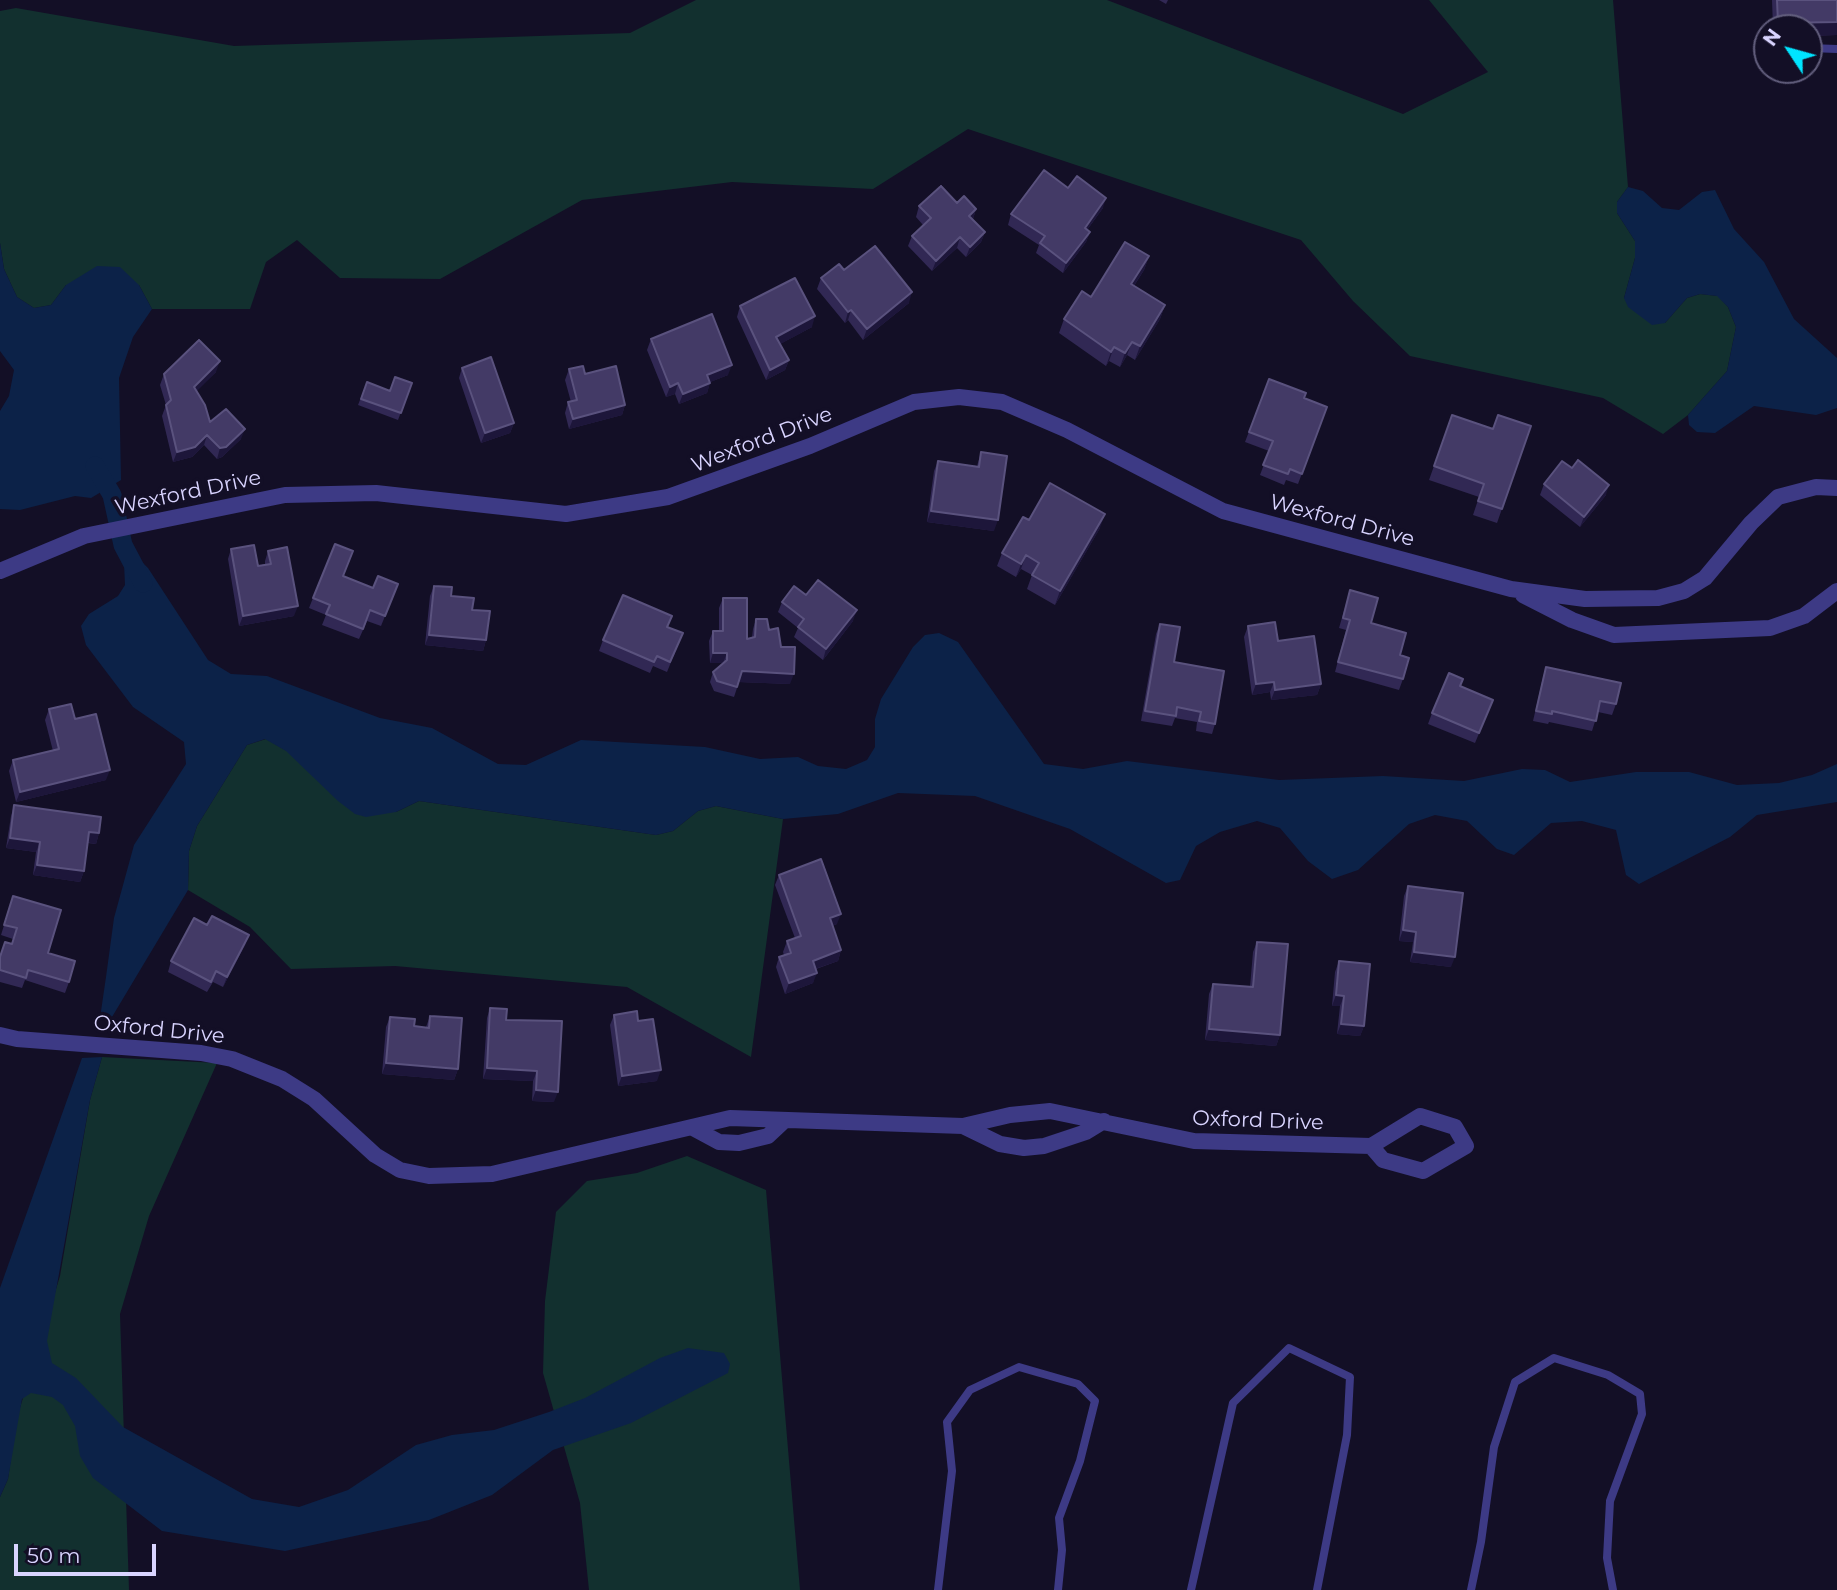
<!DOCTYPE html>
<html>
<head>
<meta charset="utf-8">
<style>
  body { margin:0 }
  #map { position:relative; width:1837px; height:1590px; overflow:hidden; background:#130f26; font-family:Montserrat,sans-serif }
  canvas { display:block }
  .north { position:absolute; left:1753px; top:14px; width:70px; height:70px; box-sizing:border-box; background:#130f26; border:2px solid #625e7d; border-radius:50%; rotate:306deg; font-size:19px; font-weight:700; line-height:28px; text-align:center; color:#d9d4ff }
  .north::after { content:''; display:block; margin:auto; width:24px; height:32px; background:#00e5ff; clip-path:polygon(50% 0,100% 100%,50% 72%,0 100%) }
  .scale { position:absolute; left:14px; top:1544px; width:142px; height:32px; box-sizing:border-box; border:4px solid #d9d4ff; border-top:0; padding-left:9px; font-size:21px; line-height:24px; white-space:nowrap; color:#d9d4ff; -webkit-text-stroke:5px #130f26; paint-order:stroke }
</style>
</head>
<body>
<div id="map">
<canvas width="1837" height="1590"></canvas>
<div class="north">N</div>
<div class="scale">50 m</div>
</div>
<script>
const ctx = document.querySelector('canvas').getContext('2d');
ctx.lineJoin = 'round';
function fill(path, color) {
  ctx.fillStyle = color;
  ctx.fill(path, 'evenodd');
}
function toPath(rows) {
  const path = new Path2D();
  for (const r of rows) {
    path.moveTo(r[0], r[1]);
    for (let i = 2; i < r.length; i += 2) path.lineTo(r[i], r[i + 1]);
  }
  return path;
}
function strokePath(path, color, width, dash) {
  ctx.strokeStyle = color;
  ctx.lineWidth = width;
  ctx.lineCap = dash ? 'butt' : 'round';
  ctx.setLineDash(dash || []);
  ctx.stroke(path);
}
function write(font, color, halo, rows, align = 'center') {
  ctx.font = font + ' Montserrat,sans-serif';
  ctx.lineWidth = 7;
  ctx.setLineDash([]);
  ctx.textBaseline = 'middle';
  ctx.strokeStyle = halo;
  ctx.fillStyle = color;
  for (const [text, x, y, turn = 0] of rows) {
    ctx.save();
    ctx.translate(x, y);
    ctx.rotate((+turn || 0) * Math.PI / 180);
    ctx.textAlign = isNaN(turn) ? turn : align;
    if (halo) ctx.strokeText(text, 0, 0);
    ctx.fillText(text, 0, 0);
    ctx.restore();
  }
}
fill(toPath([
  [696,0,1107,0,1403,114,1488,72,1429,0,1613,0,1628,187,1617,202,1617,213,1635,241,1635,258,1624,298,1665,323,1687,298,1700,294,1718,296,1728,307,1736,327,1727,371,1688,415,1663,434,1603,398,1410,356,1353,301,1301,240,968,129,873,189,732,182,582,200,440,279,340,278,297,240,266,262,250,309,152,309,139,285,66,285,51,305,34,308,17,297,4,269,0,243,0,11,16,8,234,46,630,33],
  [266,739,396,812,419,801,656,835,673,831,698,811,716,806,783,819,751,1057,627,987,395,966,291,969,250,927,188,890,189,851,197,826,247,745],
  [102,1057,217,1063,149,1216,120,1314,129,1590,0,1590,0,1497,8,1479,16,1421,60,1276,90,1100],
  [687,1156,766,1190,800,1590,589,1590,580,1503,543,1373,545,1301,556,1212,587,1181,637,1173]
]), '#12302f');
fill(toPath([
  [1628,187,1643,191,1662,208,1679,210,1702,192,1715,190,1734,229,1764,262,1794,319,1837,358,1837,408,1816,415,1754,406,1715,433,1697,432,1689,425,1688,415,1727,371,1736,327,1728,307,1717,296,1700,294,1687,298,1665,323,1652,325,1628,307,1624,298,1635,258,1635,241,1617,213,1617,202],
  [0,243,4,269,17,297,34,308,51,305,66,285,97,266,120,267,139,285,152,309,133,337,119,378,121,480,91,498,75,496,20,510,0,509,0,411,9,396,14,370,0,351],
  [136,556,148,568,208,660,231,674,267,676,380,718,432,728,498,764,526,765,581,740,705,747,760,759,798,757,818,766,846,769,867,760,875,747,875,719,881,699,913,647,925,635,939,633,958,642,1044,764,1083,769,1127,761,1279,780,1383,776,1464,781,1522,769,1545,770,1570,782,1636,772,1689,772,1737,785,1779,783,1812,775,1837,764,1837,802,1757,815,1730,837,1639,884,1626,875,1616,830,1582,821,1551,823,1514,855,1497,849,1467,821,1435,815,1409,824,1358,870,1332,879,1308,861,1280,828,1257,821,1220,832,1196,846,1180,880,1166,883,1070,829,975,796,898,793,838,814,783,819,716,806,698,811,673,831,656,835,419,801,396,812,366,817,355,814,338,801,286,751,265,739,247,745,197,826,189,851,188,890,109,1022,100,1018,106,977,114,918,134,845,186,764,184,742,133,707,86,645,81,626,89,614,118,596,125,585,124,563],
  [102,1057,90,1100,47,1341,52,1363,76,1378,123,1427,252,1499,299,1507,348,1490,416,1445,452,1435,494,1430,549,1412,585,1398,660,1358,688,1348,724,1353,730,1364,728,1373,631,1423,553,1450,492,1495,429,1520,285,1551,162,1531,93,1478,80,1456,75,1426,63,1405,52,1397,31,1393,22,1399,8,1479,0,1497,0,1288,82,1058]
]), '#0c2248');
strokePath(toPath([
  [95,466,112,495,123,545,143,583]
]), '#0c2248', 19);
strokePath(toPath([
  [1809,48,1837,49],
  [938,1590,952,1471,947,1422,970,1390,1019,1367,1078,1384,1095,1401,1080,1461,1059,1518,1062,1550,1058,1590],
  [1191,1590,1233,1403,1289,1348,1350,1377,1347,1435,1317,1590],
  [1471,1590,1481,1542,1494,1447,1515,1382,1554,1358,1608,1375,1640,1394,1642,1414,1610,1501,1607,1558,1613,1590]
]), '#3d3a85', 8);
strokePath(toPath([
  [0,571,84,536,285,495,376,493,566,514,668,497,810,446,914,402,959,397,1002,402,1067,430,1223,511,1511,589,1585,599,1658,598,1684,591,1705,578,1751,523,1778,497,1816,487,1837,488],
  [1523,595,1572,620,1614,635,1770,628,1804,616,1837,591],
  [0,1035,17,1039,201,1053,232,1059,282,1079,314,1099,375,1155,400,1170,429,1176,492,1174,730,1118,963,1126,1010,1115,1050,1111,1194,1141,1371,1146,1420,1116,1455,1127,1466,1146,1423,1171,1383,1160,1371,1146],
  [963,1126,1000,1144,1024,1148,1044,1146,1086,1132,1104,1121],
  [693,1128,719,1142,739,1143,768,1136,784,1121]
]), '#3d3a85', 16);
fill(toPath([
  [1159,0,1168,0,1166,4],
  [1772,0,1837,0,1837,35,1809,36,1809,28,1773,28],
  [1068,188,1103,208,1087,230,1090,232,1086,242,1063,273,1036,253,1039,245,1008,225,1011,214],
  [957,203,976,209,973,219,985,232,981,242,966,257,957,248,932,271,908,246,912,236,923,225,916,217,919,206],
  [1149,256,1144,270,1134,286,1165,305,1160,319,1135,360,1127,355,1120,367,1109,361,1106,366,1059,333,1064,319,1091,297],
  [844,270,909,303,863,340,848,320,845,323,817,289,821,278],
  [740,306,812,327,780,344,789,360,785,370,766,380,737,317],
  [651,339,728,375,710,382,707,393,679,404,675,394,666,397,647,350],
  [462,368,514,423,510,433,481,443,459,378],
  [569,369,585,374,625,405,622,415,569,429,565,413,568,402,571,402,565,380],
  [216,372,196,391,210,422,241,439,222,457,217,459,204,445,192,457,173,462,162,416,166,405,160,385,164,374],
  [1269,379,1304,398,1327,407,1298,484,1286,480,1284,485,1260,475,1269,451,1245,442],
  [367,382,390,391,412,383,398,420,358,405],
  [1452,415,1493,429,1531,426,1497,523,1473,515,1479,497,1429,480],
  [981,452,994,531,927,522,934,471,938,461,977,466],
  [1544,484,1606,495,1580,527,1540,495],
  [1029,520,1100,528,1055,605,1027,589,1032,575,1021,569,1016,577,997,566,1002,553],
  [231,549,258,566,265,564,265,561,268,551,294,616,239,626,228,559],
  [343,576,373,588,398,584,381,626,367,621,359,639,322,625,326,615,309,608,313,598],
  [434,586,451,596,486,640,483,651,425,645,430,596],
  [1350,590,1371,623,1400,655,1403,679,1399,690,1335,672,1346,630,1339,628],
  [806,595,853,621,823,660,794,637,798,628,778,612,782,602],
  [723,598,747,639,752,637,753,629,756,619,769,630,781,647,790,684,739,682,734,697,714,691,710,682,713,672,723,663,710,663,709,641,713,631,719,631,719,608],
  [1160,624,1174,662,1215,724,1212,734,1196,731,1197,722,1175,718,1172,726,1141,721,1156,634],
  [1248,626,1278,641,1321,684,1317,695,1271,700,1270,692,1252,695,1244,637],
  [668,627,683,633,667,672,653,666,650,673,599,651,603,640],
  [1546,667,1616,704,1612,715,1598,712,1592,731,1549,722,1548,724,1533,721,1543,677],
  [1460,686,1493,700,1475,743,1428,724,1432,713],
  [49,709,75,719,106,780,16,802,9,771,13,760,53,751,45,720],
  [14,805,99,833,96,844,88,843,84,871,80,882,33,875,36,852,6,848,11,816],
  [779,875,837,924,832,926,841,950,838,961,816,969,813,983,785,994,776,967,779,957,784,955,783,952,787,941,795,938,775,885],
  [1408,886,1451,967,1410,962,1413,942,1399,941,1404,896],
  [13,896,48,953,69,982,65,993,25,980,22,988,0,982,0,955,5,942,11,944,13,939,1,935],
  [207,925,249,935,245,945,223,987,213,982,207,992,168,972,171,961],
  [1257,942,1280,1035,1276,1046,1205,1040,1209,994,1213,984,1250,987,1253,952],
  [1339,961,1364,1026,1360,1036,1337,1034,1340,1006,1332,1006,1335,972],
  [490,1008,506,1020,554,1102,532,1101,533,1081,483,1079,487,1018],
  [614,1015,638,1021,657,1081,618,1086,610,1025],
  [430,1016,458,1069,454,1080,382,1074,386,1027,390,1017,414,1026,426,1027]
]), '#312854');
fill(toPath([
  [1837,22,1837,35,1809,36,1809,28,1776,28,1778,23],
  [1106,198,1103,208,1081,238,1085,228],
  [976,209,973,219,969,216],
  [985,232,981,242,966,257,970,247],
  [1090,232,1086,242,1063,273,1066,263],
  [960,237,957,248,932,271,936,261],
  [1149,256,1144,270,1126,298,1131,284],
  [912,292,909,303,863,340,867,329],
  [1165,305,1160,319,1135,360,1140,346],
  [851,310,848,320,845,323,848,312],
  [815,316,812,327,773,348,776,337],
  [1132,342,1127,355,1120,367,1125,353],
  [1114,347,1109,361,1106,366,1111,352],
  [789,360,785,370,766,380,770,370],
  [220,361,216,372,190,398,194,387],
  [732,365,728,375,703,385,707,375],
  [678,383,675,394,666,397,670,387],
  [710,383,707,393,679,404,683,394],
  [625,405,622,415,569,429,573,419],
  [514,423,510,433,481,443,485,433],
  [245,429,241,439,222,457,217,459,220,448],
  [207,435,204,445,192,457,173,462,177,452],
  [1609,485,1606,495,1580,527,1584,517],
  [931,511,998,520,994,531,927,522],
  [1105,514,1100,528,1055,605,1060,591],
  [1026,555,1021,569,1016,577,1021,564],
  [298,606,294,616,239,626,243,616],
  [857,610,853,621,823,660,826,649],
  [429,635,486,640,483,651,425,645],
  [713,653,727,653,723,663,710,663],
  [742,671,794,674,790,684,738,682],
  [1274,682,1270,692,1252,695,1256,684],
  [1321,684,1317,695,1271,700,1275,690],
  [110,770,106,780,16,802,20,792],
  [89,832,99,833,96,844,86,842],
  [10,838,40,842,36,852,6,848],
  [37,865,84,871,80,882,33,875],
  [841,914,837,924,826,928,830,918],
  [1403,930,1416,932,1413,942,1399,941],
  [249,935,245,945,223,987,227,977],
  [841,950,838,961,809,971,813,961],
  [1414,952,1455,957,1451,967,1410,962],
  [817,973,813,983,785,994,789,983],
  [1336,995,1344,996,1340,1006,1332,1006],
  [1341,1024,1364,1026,1360,1036,1337,1034],
  [1209,1029,1280,1035,1276,1046,1205,1040],
  [386,1063,458,1069,454,1080,382,1074],
  [487,1068,537,1071,533,1081,483,1079],
  [661,1070,657,1081,618,1086,622,1076],
  [536,1090,558,1092,554,1102,532,1101]
]), '#1d163a');
const building = toPath([
  [1777,0,1837,0,1837,22,1778,23,1777,0],
  [1044,170,1068,188,1077,176,1106,198,1085,228,1090,232,1066,263,1040,243,1045,236,1011,214,1044,170],
  [941,186,957,203,964,196,976,209,969,216,985,232,970,247,960,237,936,261,912,236,931,218,919,206,941,186],
  [1125,242,1149,256,1131,284,1165,305,1140,346,1132,342,1125,353,1114,347,1111,352,1064,319,1082,291,1091,297,1125,242],
  [875,246,912,292,867,329,851,310,848,312,821,278,839,264,844,270,875,246],
  [795,278,815,316,776,337,789,360,770,370,740,306,795,278],
  [712,314,732,365,707,375,710,383,683,394,678,383,670,387,651,339,712,314],
  [199,340,220,361,194,387,205,405,210,422,226,409,245,429,226,447,220,448,207,435,195,447,177,452,166,405,171,400,164,374,199,340],
  [491,357,514,423,485,433,462,368,491,357],
  [583,366,585,374,616,366,625,405,573,419,568,402,577,400,569,369,583,366],
  [395,377,412,383,401,413,361,399,367,382,390,391,395,377],
  [1269,379,1306,393,1304,398,1327,407,1302,474,1290,469,1288,474,1263,465,1273,441,1249,432,1269,379],
  [1452,415,1493,429,1498,415,1531,426,1502,509,1478,501,1484,484,1434,466,1452,415],
  [981,452,1007,456,998,520,931,511,938,461,979,467,981,452],
  [1578,460,1609,485,1584,517,1544,484,1562,461,1572,468,1578,460],
  [1050,483,1105,514,1060,591,1032,575,1039,563,1026,555,1021,564,1002,553,1023,517,1029,520,1050,483],
  [335,544,353,551,343,576,373,588,378,576,398,584,385,616,370,610,363,629,326,614,330,605,313,598,335,544],
  [254,545,258,566,271,564,268,551,287,547,298,606,243,616,231,549,254,545],
  [818,580,857,610,826,649,798,627,804,619,782,602,794,586,806,595,818,580],
  [434,586,452,587,451,596,474,598,472,610,490,611,486,640,429,635,434,586],
  [1350,590,1378,598,1371,623,1406,633,1400,655,1409,658,1403,679,1338,662,1350,620,1343,618,1350,590],
  [623,595,672,616,667,627,683,633,670,662,657,656,654,662,603,640,623,595],
  [723,598,747,598,747,639,755,637,756,619,767,619,769,630,778,628,781,647,795,647,794,674,742,671,737,687,717,681,713,672,727,660,727,653,713,653,713,631,723,631,723,598],
  [1275,622,1278,641,1314,636,1321,684,1275,690,1274,682,1256,684,1248,626,1275,622],
  [1160,624,1180,627,1174,662,1224,671,1215,724,1199,721,1201,712,1177,707,1176,716,1145,711,1160,624],
  [1546,667,1621,683,1616,704,1600,701,1596,721,1552,711,1552,714,1536,711,1546,667],
  [1449,673,1463,679,1460,686,1493,700,1479,733,1432,713,1449,673],
  [71,704,75,719,96,714,110,770,20,792,13,760,59,749,49,709,71,704],
  [14,805,101,817,99,833,89,832,84,871,37,865,40,842,10,838,14,805],
  [821,859,841,914,830,918,841,950,813,961,817,973,789,983,779,957,791,953,787,941,801,936,779,875,821,859],
  [1408,886,1463,893,1455,957,1414,952,1416,932,1403,930,1408,886],
  [13,896,61,910,48,953,75,961,69,982,28,970,26,978,0,970,0,957,5,942,12,944,17,928,4,925,13,896],
  [212,916,249,935,227,977,216,971,211,982,171,961,194,918,207,925,212,916],
  [1257,942,1288,944,1280,1035,1209,1029,1213,984,1253,987,1257,942],
  [1339,961,1370,964,1364,1026,1341,1024,1344,996,1336,995,1339,961],
  [490,1008,507,1009,506,1020,562,1021,558,1092,536,1090,537,1071,487,1068,490,1008],
  [637,1011,638,1021,653,1019,661,1070,622,1076,614,1015,637,1011],
  [430,1016,462,1018,458,1069,386,1063,390,1017,415,1019,414,1026,429,1028,430,1016]
]);
fill(building, '#433a66');
strokePath(building, '#5a527e', 2);
write('21px', '#d9d4ff', '#130f26', [
  ["Wexford Drive",762,440,-21],
  ["Wexford Drive",188,493,-12],
  ["Wexford Drive",1342,521,15],
  ["Oxford Drive",159,1030,6],
  ["Oxford Drive",1258,1121,2]
]);
</script>
</body>
</html>
